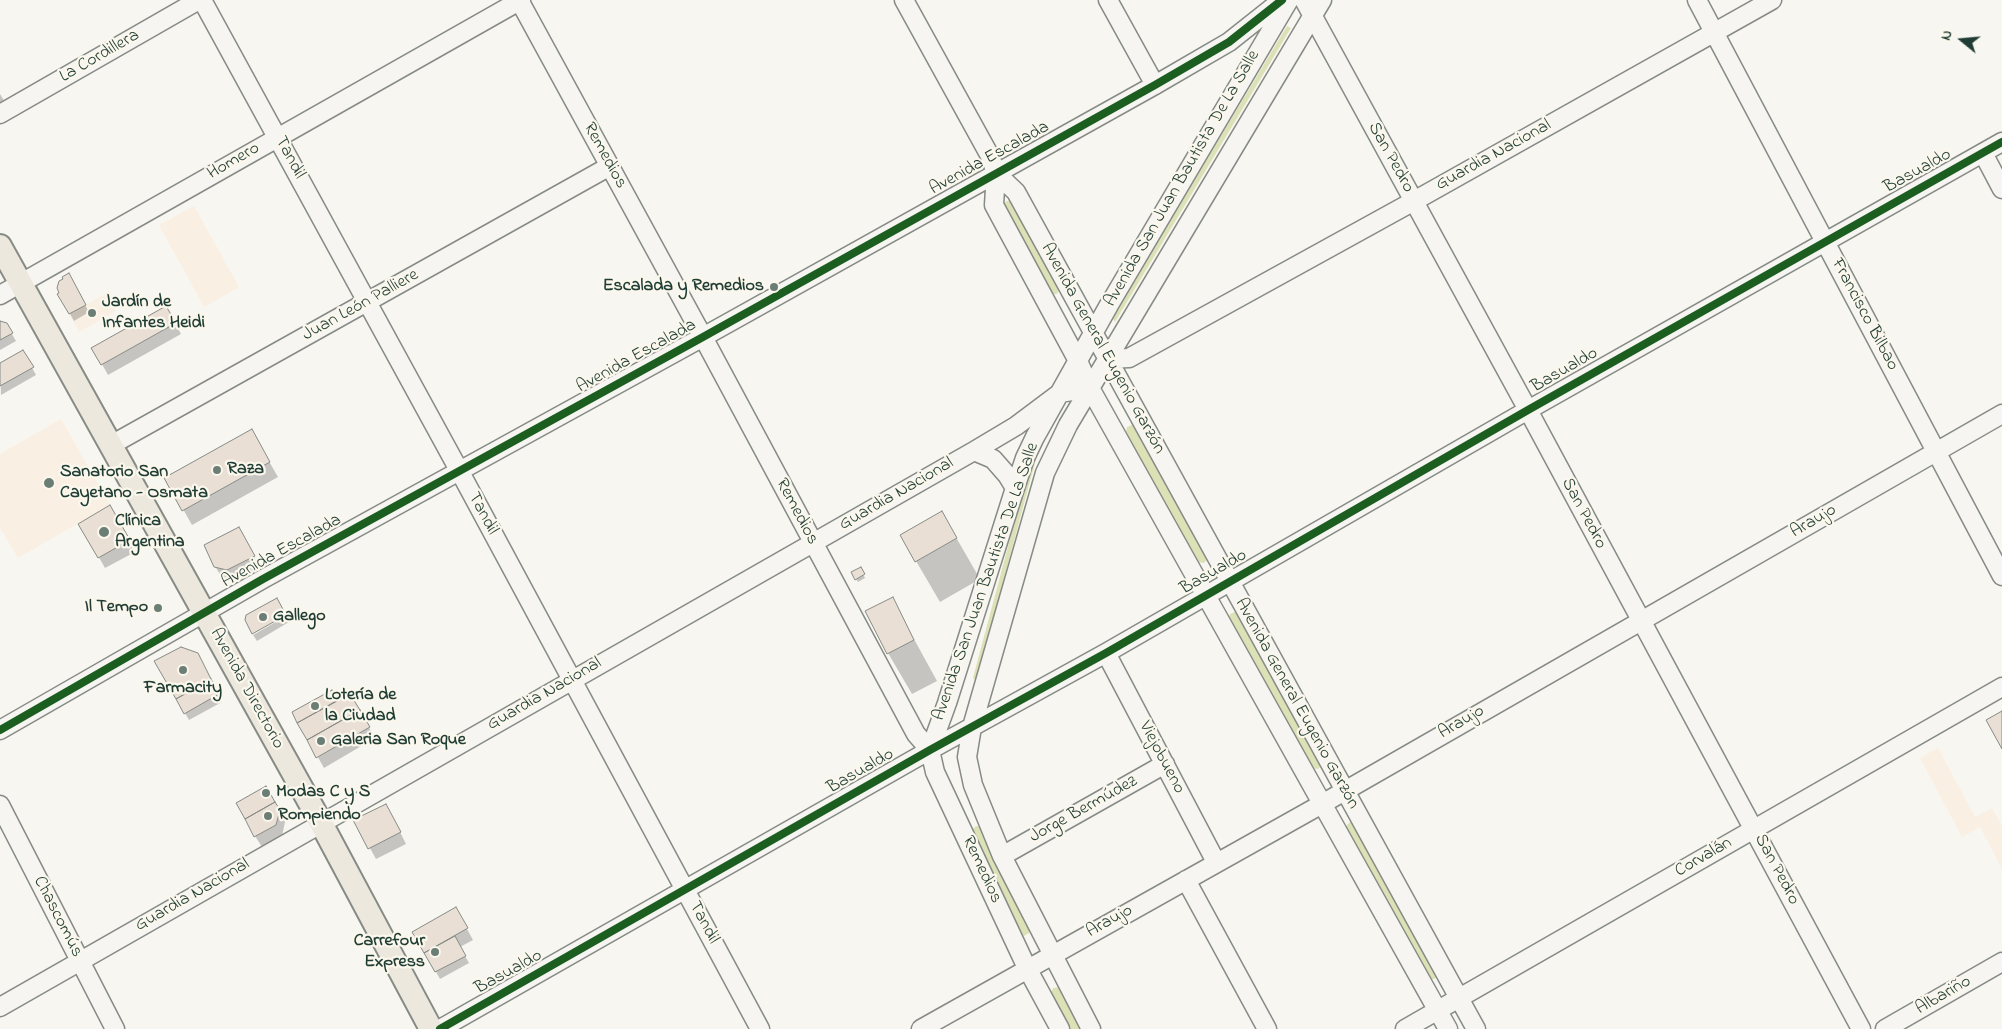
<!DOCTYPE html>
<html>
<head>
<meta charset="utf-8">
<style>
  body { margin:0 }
  #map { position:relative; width:2002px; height:1029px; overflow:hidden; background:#f8f6f0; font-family:"Indie Flower",sans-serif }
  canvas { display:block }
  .north { position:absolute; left:1937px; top:15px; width:50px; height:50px; -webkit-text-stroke:4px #fbf7ec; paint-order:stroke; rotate:287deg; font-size:14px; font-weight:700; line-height:20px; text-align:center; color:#1f3d34 }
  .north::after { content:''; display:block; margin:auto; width:18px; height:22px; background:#1f3d34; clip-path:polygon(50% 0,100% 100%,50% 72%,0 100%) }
</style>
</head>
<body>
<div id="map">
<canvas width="2002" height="1029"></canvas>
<div class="north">N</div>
</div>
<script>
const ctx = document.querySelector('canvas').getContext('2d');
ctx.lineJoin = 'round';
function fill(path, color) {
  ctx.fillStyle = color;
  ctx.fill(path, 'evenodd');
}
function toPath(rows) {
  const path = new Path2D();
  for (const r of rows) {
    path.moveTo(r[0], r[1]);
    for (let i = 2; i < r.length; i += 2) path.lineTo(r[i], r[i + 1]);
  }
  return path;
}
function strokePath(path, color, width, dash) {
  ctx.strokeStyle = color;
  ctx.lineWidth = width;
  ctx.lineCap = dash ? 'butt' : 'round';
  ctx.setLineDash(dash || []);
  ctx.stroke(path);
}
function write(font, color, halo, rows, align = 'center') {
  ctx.font = font + ' "Indie Flower",sans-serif';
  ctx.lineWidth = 4.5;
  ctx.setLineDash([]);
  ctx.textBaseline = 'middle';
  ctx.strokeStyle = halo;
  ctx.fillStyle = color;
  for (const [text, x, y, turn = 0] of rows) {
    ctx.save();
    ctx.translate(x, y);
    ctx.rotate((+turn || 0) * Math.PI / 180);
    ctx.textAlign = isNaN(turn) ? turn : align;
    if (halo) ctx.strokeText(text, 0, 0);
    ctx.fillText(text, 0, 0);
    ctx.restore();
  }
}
fill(toPath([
  [194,206,239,287,204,307,159,225],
  [106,294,116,311,79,332,69,314],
  [61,419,110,505,18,558,0,528,0,454],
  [1938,748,1975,817,1992,808,2002,826,2002,869,1980,827,1962,837,1920,758]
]), '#f9efe2');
fill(toPath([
  [1287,26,1291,28,1115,322,1112,317],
  [1007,201,1012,201,1060,287,1057,294,1051,294,1003,204],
  [1057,414,1058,417,1046,436,1036,459,977,679,975,680,973,678,1031,460],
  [1134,424,1208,559,1204,563,1197,562,1126,432,1127,427],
  [1237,611,1321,766,1318,769,1311,768,1228,619,1230,614],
  [1350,822,1353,822,1438,976,1434,979,1427,979,1345,827],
  [976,826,982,827,1031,930,1029,933,1024,936,1018,933,972,830],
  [1059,987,1062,989,1083,1029,1068,1029,1050,996,1053,988]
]), '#dce2b5');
fill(toPath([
  [0,94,6,104,0,108],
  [68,275,89,312,74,321,59,294,61,293],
  [166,307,181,334,108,375,93,348],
  [0,322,6,324,16,341,0,350],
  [23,351,36,375,1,395,0,364],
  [251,430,278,477,192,525,166,479],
  [110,507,135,552,105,568,80,524],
  [942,513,980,579,940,602,916,561],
  [245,540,260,568,234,581,222,578,215,566],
  [860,568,865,578,858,582,852,572],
  [892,599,937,681,912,694,888,653],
  [286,616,289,622,257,641,253,635],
  [156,662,216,691,222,702,189,720],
  [332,692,337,702,350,695,375,738,324,768,293,713],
  [266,788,285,822,282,836,262,847,255,836],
  [392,816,406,844,376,859,355,821],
  [456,909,473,940,460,947,469,963,440,979,414,932]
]), '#0003');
const building = toPath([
  [69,273,86,305,69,314,57,294,59,293,57,288,59,281,63,279,62,277,69,273],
  [166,306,176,323,101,365,91,348,166,306],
  [0,321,7,323,13,333,0,340,0,321],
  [23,350,34,367,0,386,0,363,23,350],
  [252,429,270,462,182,511,164,478,252,429],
  [110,505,130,540,98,558,78,524,110,505],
  [942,511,957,538,915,562,900,535,942,511],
  [239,527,255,556,227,570,214,567,204,545,239,527],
  [861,567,865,574,855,580,851,572,861,567],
  [893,597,914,640,887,654,865,611,893,597],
  [277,598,286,615,252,634,245,620,246,615,277,598],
  [181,647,198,653,211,679,176,699,154,661,181,647],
  [211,679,219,694,184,714,176,699,211,679],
  [332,690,338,700,297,723,292,712,332,690],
  [350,694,360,710,307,740,297,723,350,694],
  [360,710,370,727,316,758,307,740,360,710],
  [2002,711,2002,749,1986,720,2002,711],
  [266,786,275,802,245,819,236,803,266,786],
  [275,802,280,810,276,825,254,837,245,819,275,802],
  [386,804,401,832,368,849,353,820,386,804],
  [456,907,468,928,424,953,412,932,456,907],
  [455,936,466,956,435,972,424,953,455,936]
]);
fill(building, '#e9dfd5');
strokePath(building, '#868b86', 1);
const minor = toPath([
  [202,0,460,472,760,1029],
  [519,0,703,337,916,734,930,750,935,772,1027,968,1060,1029],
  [904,0,990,156,996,173,1016,192,1476,1029],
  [1108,0,1155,85],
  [1304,0,1528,410,1861,1029],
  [1697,0,2002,576],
  [0,114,199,0],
  [1983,153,2002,189],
  [996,173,994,205,1078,361,1090,388,1448,1029],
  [0,295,521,0],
  [1107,359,1129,358,1414,201,1772,0],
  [111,445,610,166],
  [974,451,993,459,1007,475,1015,488],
  [1106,653,1216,862],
  [0,730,263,579,703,337,1155,85,1229,42,1282,0],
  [930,750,947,703,1015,488,1025,458,1035,437,1109,305,1289,0],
  [0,805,115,1029],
  [1002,856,1165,764],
  [1186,880,1267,1029],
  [0,1007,974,451,1016,426,1060,393,1090,388],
  [440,1029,930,750,1106,653,1528,410,2002,142],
  [921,1029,1322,804,2002,414],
  [1091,1029,1002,856,973,785,967,757,972,727,1045,473,1068,425,1322,0],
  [1405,1029,2002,687],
  [1885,1029,2002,962]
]);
const major = toPath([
  [0,246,321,823,431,1029]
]);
strokePath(minor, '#868b86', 21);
strokePath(major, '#868b86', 26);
strokePath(minor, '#f6f5f1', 18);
strokePath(major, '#ede8dd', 22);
strokePath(toPath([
  [0,730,263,579,703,337,1155,85,1229,42,1282,0],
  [440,1029,930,750,1106,653,1528,410,2002,142]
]), '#1b5e20', 8);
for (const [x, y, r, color] of [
  [774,287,5,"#6b7e76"],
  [92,313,5,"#6b7e76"],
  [217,470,5,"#6b7e76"],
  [49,483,6,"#6b7e76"],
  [104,532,6,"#6b7e76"],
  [158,608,5,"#6b7e76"],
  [263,617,5,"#6b7e76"],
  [183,670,5,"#6b7e76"],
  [315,706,5,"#6b7e76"],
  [321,741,5,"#6b7e76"],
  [266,793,5,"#6b7e76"],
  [268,816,5,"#6b7e76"],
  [435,952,5,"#6b7e76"]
]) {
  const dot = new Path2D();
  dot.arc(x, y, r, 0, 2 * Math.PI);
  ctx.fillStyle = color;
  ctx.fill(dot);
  strokePath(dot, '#fbf7ec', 2);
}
write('18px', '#1f3d34', '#fbf7ec', [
  ["La Cordillera",100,57,-30],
  ["Remedios",604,156,61],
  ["Guardia Nacional",1494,156,-29],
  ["Tandil",289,158,62],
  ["San Pedro",1390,158,61],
  ["Avenida Escalada",990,159,-29],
  ["Homero",234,162,-30],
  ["Basualdo",1918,172,-29],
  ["Avenida San Juan Bautista De La Salle",1183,179,-60],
  ["Juan León Palliere",361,306,-29],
  ["Francisco Bilbao",1864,315,62],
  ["Avenida General Eugenio Garzón",1102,349,61],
  ["Avenida Escalada",637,357,-29],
  ["Basualdo",1565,371,-30],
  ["Guardia Nacional",897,495,-30],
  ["Remedios",796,512,62],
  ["Tandil",482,514,62],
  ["San Pedro",1583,514,62],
  ["Araujo",1814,522,-30],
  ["Avenida Escalada",282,552,-29],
  ["Basualdo",1214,573,-30],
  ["Avenida San Juan Bautista De La Salle",987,582,-71],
  ["Avenida Directorio",246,689,61],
  ["Guardia Nacional",545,695,-30],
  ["Avenida General Eugenio Garzón",1296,704,61],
  ["Araujo",1462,723,-30],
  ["Viejobueno",1161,758,62],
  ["Basualdo",861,772,-30],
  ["Jorge Bermúdez",1084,810,-29],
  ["Corvalán",1704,858,-30],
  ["Remedios",981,870,65],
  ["San Pedro",1776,870,62],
  ["Guardia Nacional",193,896,-30],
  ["Chascomús",57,917,63],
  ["Araujo",1110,922,-29],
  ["Tandil",703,923,62],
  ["Basualdo",509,973,-29],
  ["Albariño",1944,996,-30]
]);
write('bold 18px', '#1f3d34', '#fbf7ec', [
  ["Escalada y Remedios",764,287,"right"],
  ["Jardín de",102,303],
  ["Infantes Heidi",102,324],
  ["Raza",227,470],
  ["Sanatorio San",60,473],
  ["Cayetano - Osmata",60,494],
  ["Clínica",115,522],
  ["Argentina",115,543],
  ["Il Tempo",148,608,"right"],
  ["Gallego",273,617],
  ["Farmacity",183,689,"center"],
  ["Lotería de",325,696],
  ["la Ciudad",325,717],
  ["Galeria San Roque",331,741],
  ["Modas C y S",276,793],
  ["Rompiendo",278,816],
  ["Carrefour",425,942,"right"],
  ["Express",425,963,"right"]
], 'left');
</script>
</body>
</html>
